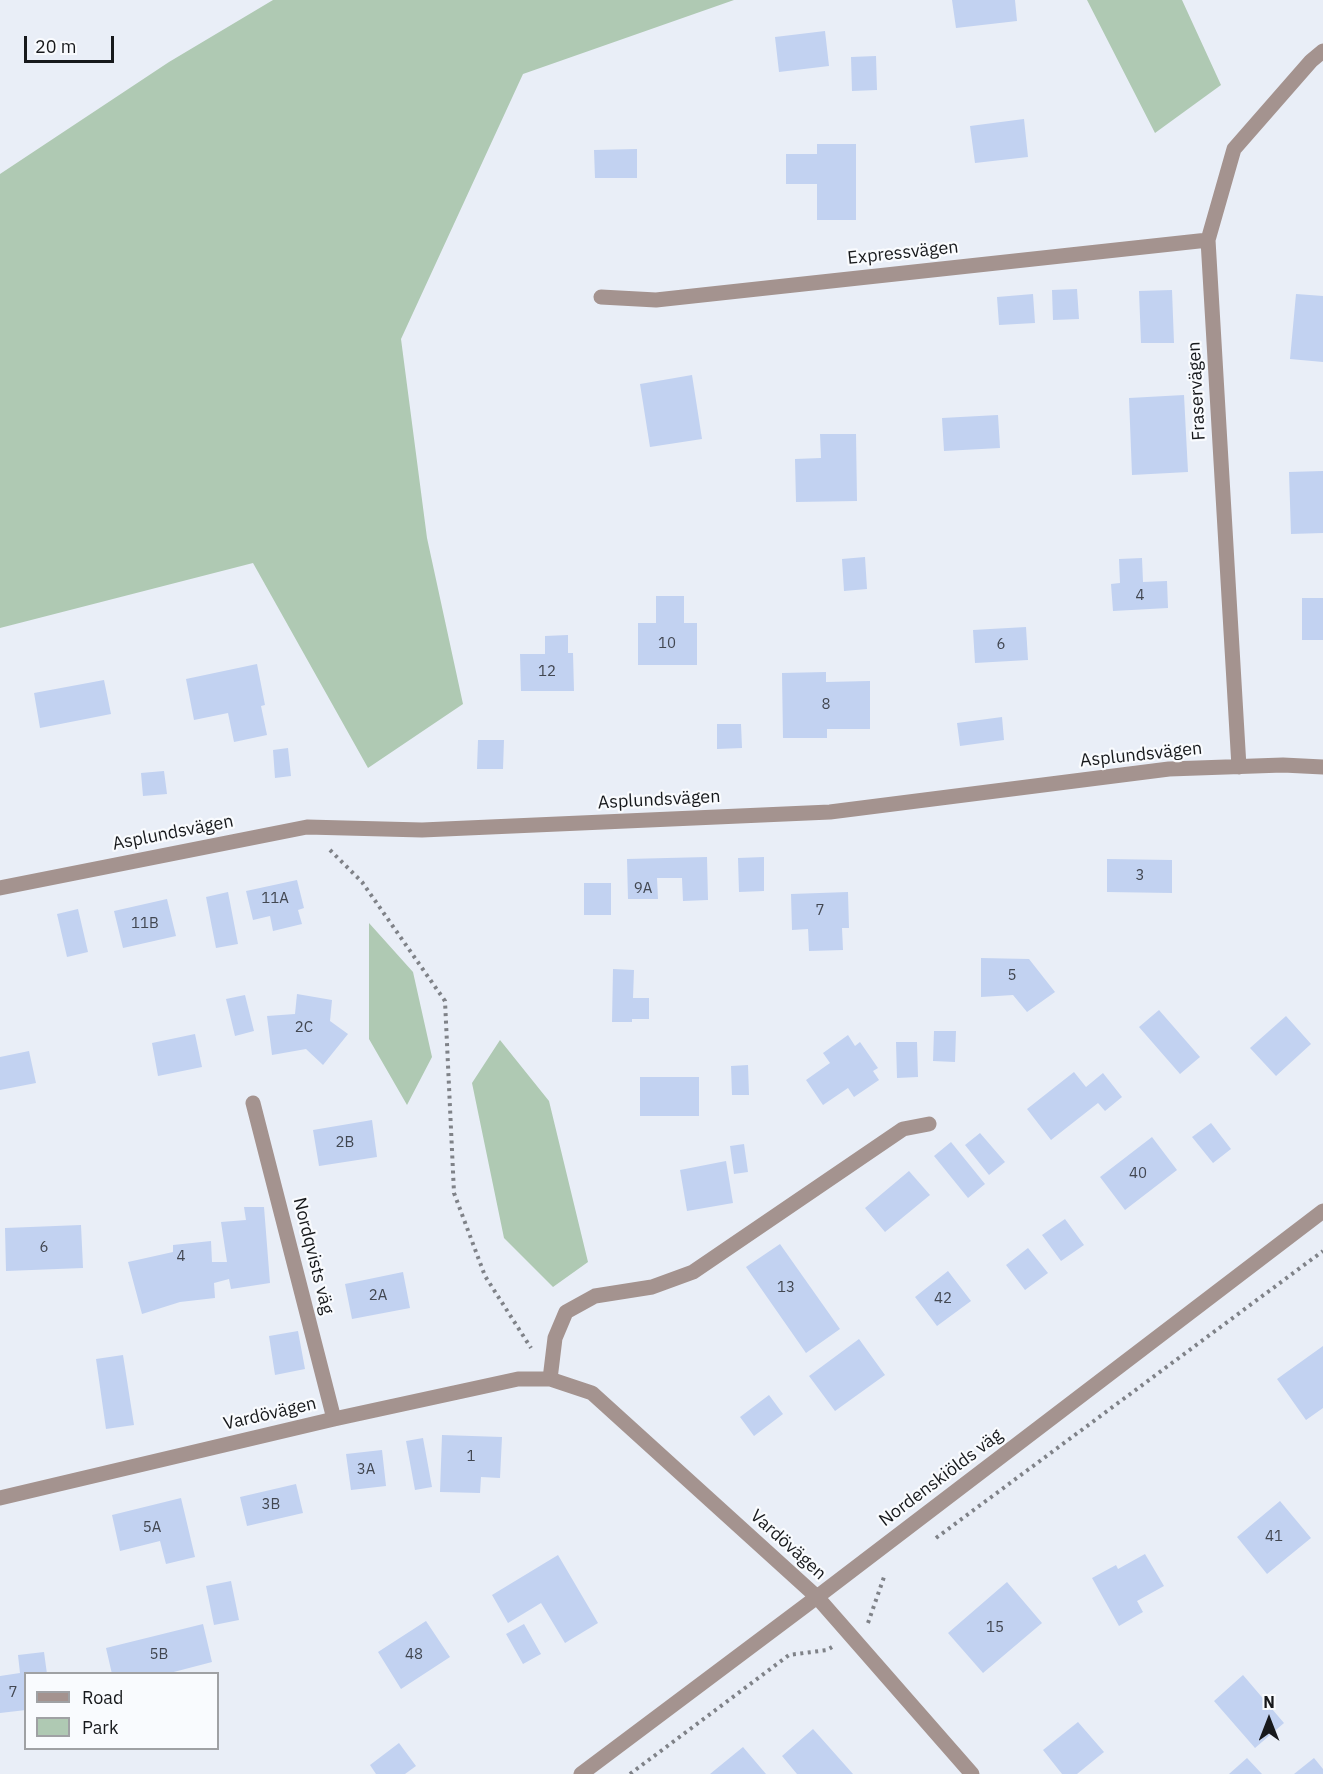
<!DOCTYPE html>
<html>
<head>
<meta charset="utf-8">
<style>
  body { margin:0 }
  #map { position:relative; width:1323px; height:1774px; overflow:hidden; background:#e9eef7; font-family:"IBM Plex Sans",sans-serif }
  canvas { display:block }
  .legend { position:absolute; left:24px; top:1672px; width:195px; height:78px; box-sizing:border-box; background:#f9fbfe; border:2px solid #9fa1a4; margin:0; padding:8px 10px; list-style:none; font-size:18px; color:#17191c }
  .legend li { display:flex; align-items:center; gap:12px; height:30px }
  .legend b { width:30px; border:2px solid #9fa1a4 }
  .north { position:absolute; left:1239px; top:1690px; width:60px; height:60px; -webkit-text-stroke:4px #f9fbfe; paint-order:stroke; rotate:0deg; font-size:16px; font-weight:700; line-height:24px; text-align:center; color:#17191c }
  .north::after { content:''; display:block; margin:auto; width:21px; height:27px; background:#17191c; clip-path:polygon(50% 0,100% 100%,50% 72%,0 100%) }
  .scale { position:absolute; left:24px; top:36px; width:90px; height:27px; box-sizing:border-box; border:3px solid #17191c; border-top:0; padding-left:8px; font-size:18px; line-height:21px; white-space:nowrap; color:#17191c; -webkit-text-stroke:4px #f9fbfe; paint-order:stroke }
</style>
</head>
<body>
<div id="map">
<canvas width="1323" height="1774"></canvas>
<ul class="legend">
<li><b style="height:8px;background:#a4938f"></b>Road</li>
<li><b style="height:16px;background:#afc9b3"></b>Park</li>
</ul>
<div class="north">N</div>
<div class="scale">20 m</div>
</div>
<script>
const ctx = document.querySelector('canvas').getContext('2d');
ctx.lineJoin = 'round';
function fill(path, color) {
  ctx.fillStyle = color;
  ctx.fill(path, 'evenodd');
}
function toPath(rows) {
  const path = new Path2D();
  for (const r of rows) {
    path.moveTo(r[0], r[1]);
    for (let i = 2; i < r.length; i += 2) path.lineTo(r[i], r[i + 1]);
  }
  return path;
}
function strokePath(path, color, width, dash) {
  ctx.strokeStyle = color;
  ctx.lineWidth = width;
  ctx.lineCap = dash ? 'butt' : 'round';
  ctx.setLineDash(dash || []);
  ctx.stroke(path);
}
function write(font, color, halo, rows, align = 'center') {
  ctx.font = font + ' "IBM Plex Sans",sans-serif';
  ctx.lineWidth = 4.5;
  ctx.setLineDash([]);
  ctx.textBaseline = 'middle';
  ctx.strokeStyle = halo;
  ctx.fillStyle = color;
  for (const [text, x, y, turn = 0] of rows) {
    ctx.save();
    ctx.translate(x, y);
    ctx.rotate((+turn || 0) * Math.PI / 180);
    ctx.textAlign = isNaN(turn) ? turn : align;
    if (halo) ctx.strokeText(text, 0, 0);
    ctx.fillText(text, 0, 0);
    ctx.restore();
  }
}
fill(toPath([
  [273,0,734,0,523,74,401,339,427,538,463,704,368,768,253,563,0,628,0,174,169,62],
  [1087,0,1182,0,1221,85,1155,133],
  [369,923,413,972,432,1057,407,1105,369,1039],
  [500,1040,549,1101,588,1262,553,1287,504,1238,472,1083]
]), '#afc9b3');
fill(toPath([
  [952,0,1015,0,1017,21,956,28],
  [825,31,829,66,779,72,775,37],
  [876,56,877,90,852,91,851,57],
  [1024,119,1028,157,975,163,970,126],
  [817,144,856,144,856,220,817,220,817,184,786,184,786,154,817,154],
  [637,149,637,178,595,178,594,150],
  [1077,289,1079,319,1053,320,1052,290],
  [1172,290,1174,343,1141,343,1139,291],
  [1033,294,1035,323,999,325,997,297],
  [1296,294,1323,296,1323,362,1290,359],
  [692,375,702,439,650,447,640,384],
  [1184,395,1188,472,1132,475,1129,398],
  [998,415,1000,448,944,451,942,418],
  [820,434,856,434,857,501,796,502,795,459,821,458],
  [1323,471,1323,533,1291,534,1289,472],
  [865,557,867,589,844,591,842,559],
  [1142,558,1143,582,1167,581,1168,608,1113,611,1111,584,1120,583,1119,559],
  [656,596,684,596,684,623,697,623,697,665,638,665,638,623,656,623],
  [1302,598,1323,598,1323,640,1302,640],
  [1026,627,1028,660,975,663,973,630],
  [568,635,568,653,573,653,574,691,521,691,520,654,545,654,545,636],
  [257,664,265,705,261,706,267,735,234,742,228,713,194,720,186,679],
  [826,672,826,682,870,681,870,729,827,729,827,738,783,738,782,673],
  [104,680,111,714,40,728,34,693],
  [1002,717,1004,740,960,746,957,723],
  [717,724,741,724,742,748,717,749],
  [478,740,504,740,503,769,477,769],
  [288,748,291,776,275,778,273,750],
  [164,771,167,794,143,796,141,773],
  [707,857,708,900,683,901,682,878,657,878,658,899,628,899,627,859],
  [764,857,764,891,739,892,738,858],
  [1107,859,1172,860,1172,893,1107,892],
  [297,880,304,908,298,910,302,924,273,931,270,916,253,920,246,891],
  [584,883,611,883,611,915,584,915],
  [228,892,238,944,216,948,206,897],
  [848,892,849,928,842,928,843,950,809,951,808,929,792,930,791,894],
  [167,899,176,936,123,948,114,911],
  [78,909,88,952,67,957,57,914],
  [981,958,1029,959,1055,992,1027,1012,1013,995,981,997],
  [613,969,634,970,633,998,649,998,649,1019,632,1019,632,1022,612,1022],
  [297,994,332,1000,330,1021,348,1034,323,1065,306,1049,272,1055,267,1016,295,1014],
  [245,995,254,1031,235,1036,226,999],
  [1159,1010,1200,1057,1180,1074,1139,1027],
  [1286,1016,1311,1044,1276,1076,1250,1048],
  [934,1031,956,1031,955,1062,933,1061],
  [195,1034,202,1067,158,1076,152,1043],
  [848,1035,855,1046,860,1042,878,1068,873,1071,879,1080,854,1097,848,1088,823,1105,806,1080,830,1063,823,1053],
  [896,1042,917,1042,918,1077,897,1078],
  [29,1051,36,1083,0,1090,0,1057],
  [748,1065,749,1095,732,1095,731,1066],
  [1074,1072,1086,1087,1103,1073,1122,1097,1105,1111,1098,1103,1051,1140,1027,1109],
  [640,1077,699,1077,699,1116,640,1116],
  [372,1120,377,1157,319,1166,313,1130],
  [1211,1123,1231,1149,1213,1163,1192,1137],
  [980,1133,1005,1162,989,1175,965,1145],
  [1152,1137,1177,1170,1125,1210,1100,1177],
  [951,1142,985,1184,968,1198,934,1156],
  [744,1144,748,1172,734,1174,730,1146],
  [726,1161,733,1203,687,1211,680,1170],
  [909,1171,930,1195,885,1232,865,1208],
  [244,1207,264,1207,270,1283,231,1289,229,1279,214,1283,215,1298,180,1302,142,1314,128,1262,173,1252,173,1245,211,1241,212,1262,227,1262,221,1222,246,1220],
  [1065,1219,1084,1245,1061,1261,1042,1235],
  [81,1225,83,1268,6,1271,5,1228],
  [780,1244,840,1329,806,1353,746,1267],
  [1028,1248,1048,1273,1025,1290,1006,1265],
  [948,1271,971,1301,937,1326,915,1297],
  [403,1272,410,1308,352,1319,345,1284],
  [298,1331,305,1369,275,1375,269,1336],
  [859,1339,885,1375,835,1411,809,1376],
  [1323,1346,1323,1408,1306,1420,1277,1379],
  [123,1355,134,1425,106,1429,96,1359],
  [769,1395,783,1414,754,1436,740,1417],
  [442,1435,502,1437,500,1478,481,1477,480,1493,440,1492],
  [423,1438,432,1487,415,1490,406,1441],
  [382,1450,386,1486,351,1490,346,1454],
  [296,1484,303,1513,247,1526,240,1497],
  [181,1498,195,1557,166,1564,160,1541,120,1551,112,1515],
  [1280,1501,1311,1538,1267,1574,1237,1537],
  [1145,1554,1164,1586,1137,1601,1143,1612,1119,1626,1092,1578,1116,1565,1118,1569],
  [558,1555,598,1623,565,1643,541,1603,508,1623,492,1595],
  [231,1581,239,1620,214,1625,206,1586],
  [1007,1582,1042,1623,983,1673,948,1633],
  [426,1621,450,1657,401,1689,378,1652],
  [203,1624,212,1662,166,1674,112,1674,106,1648],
  [524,1624,541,1654,523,1664,506,1634],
  [44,1652,47,1674,26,1674,26,1710,0,1713,0,1676,20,1673,18,1655],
  [1243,1675,1284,1723,1255,1748,1214,1701],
  [1078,1722,1104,1752,1077,1774,1062,1774,1043,1750],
  [813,1729,853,1774,797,1774,782,1756],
  [399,1743,416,1766,405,1774,376,1774,370,1765],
  [743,1747,766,1774,710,1774],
  [1247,1758,1262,1774,1229,1774],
  [1314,1758,1323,1769,1323,1774,1294,1774]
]), '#c2d2f1');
strokePath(toPath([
  [330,850,362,882,445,1001,454,1193,485,1276,531,1348],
  [936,1538,1323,1251],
  [868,1623,884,1577,887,1575],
  [630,1774,789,1655,827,1650,832,1647]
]), '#7f8288', 4, [3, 4.5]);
strokePath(toPath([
  [601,297,656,300,1208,240],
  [1239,767,1208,240,1234,149,1311,61,1323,51],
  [0,888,307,827,422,830,830,812,1169,769,1283,765,1323,767],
  [253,1103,334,1419],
  [550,1379,555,1338,566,1312,595,1296,652,1287,693,1272,903,1129,929,1124],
  [0,1498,334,1419,518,1379,550,1379,592,1393,817,1597,972,1774],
  [581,1774,817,1597,1323,1211]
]), '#a4938f', 15);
write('15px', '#424751', null, [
  ["4",1140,596],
  ["10",667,644],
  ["6",1001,645],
  ["12",547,672],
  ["8",826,705],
  ["3",1140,876],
  ["9A",643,889],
  ["11A",275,899],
  ["7",820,911],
  ["11B",145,924],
  ["5",1012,976],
  ["2C",304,1028],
  ["2B",345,1143],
  ["40",1138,1174],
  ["6",44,1248],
  ["4",181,1257],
  ["13",786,1288],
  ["2A",378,1296],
  ["42",943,1299],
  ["1",471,1457],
  ["3A",366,1470],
  ["3B",271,1505],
  ["5A",152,1528],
  ["41",1274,1537],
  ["15",995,1628],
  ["5B",159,1655],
  ["48",414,1655],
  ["7",13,1693]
]);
write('18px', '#17191c', '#f9fbfe', [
  ["Expressvägen",903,253,-6],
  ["Fraservägen",1197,391,-93],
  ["Asplundsvägen",1141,755,-6],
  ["Asplundsvägen",659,800,-3],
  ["Asplundsvägen",173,833,-11],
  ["Nordqvists väg",313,1256,76],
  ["Vardövägen",270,1414,-13],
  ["Nordenskiölds väg",941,1478,-37],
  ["Vardövägen",788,1545,42]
]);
</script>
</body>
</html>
